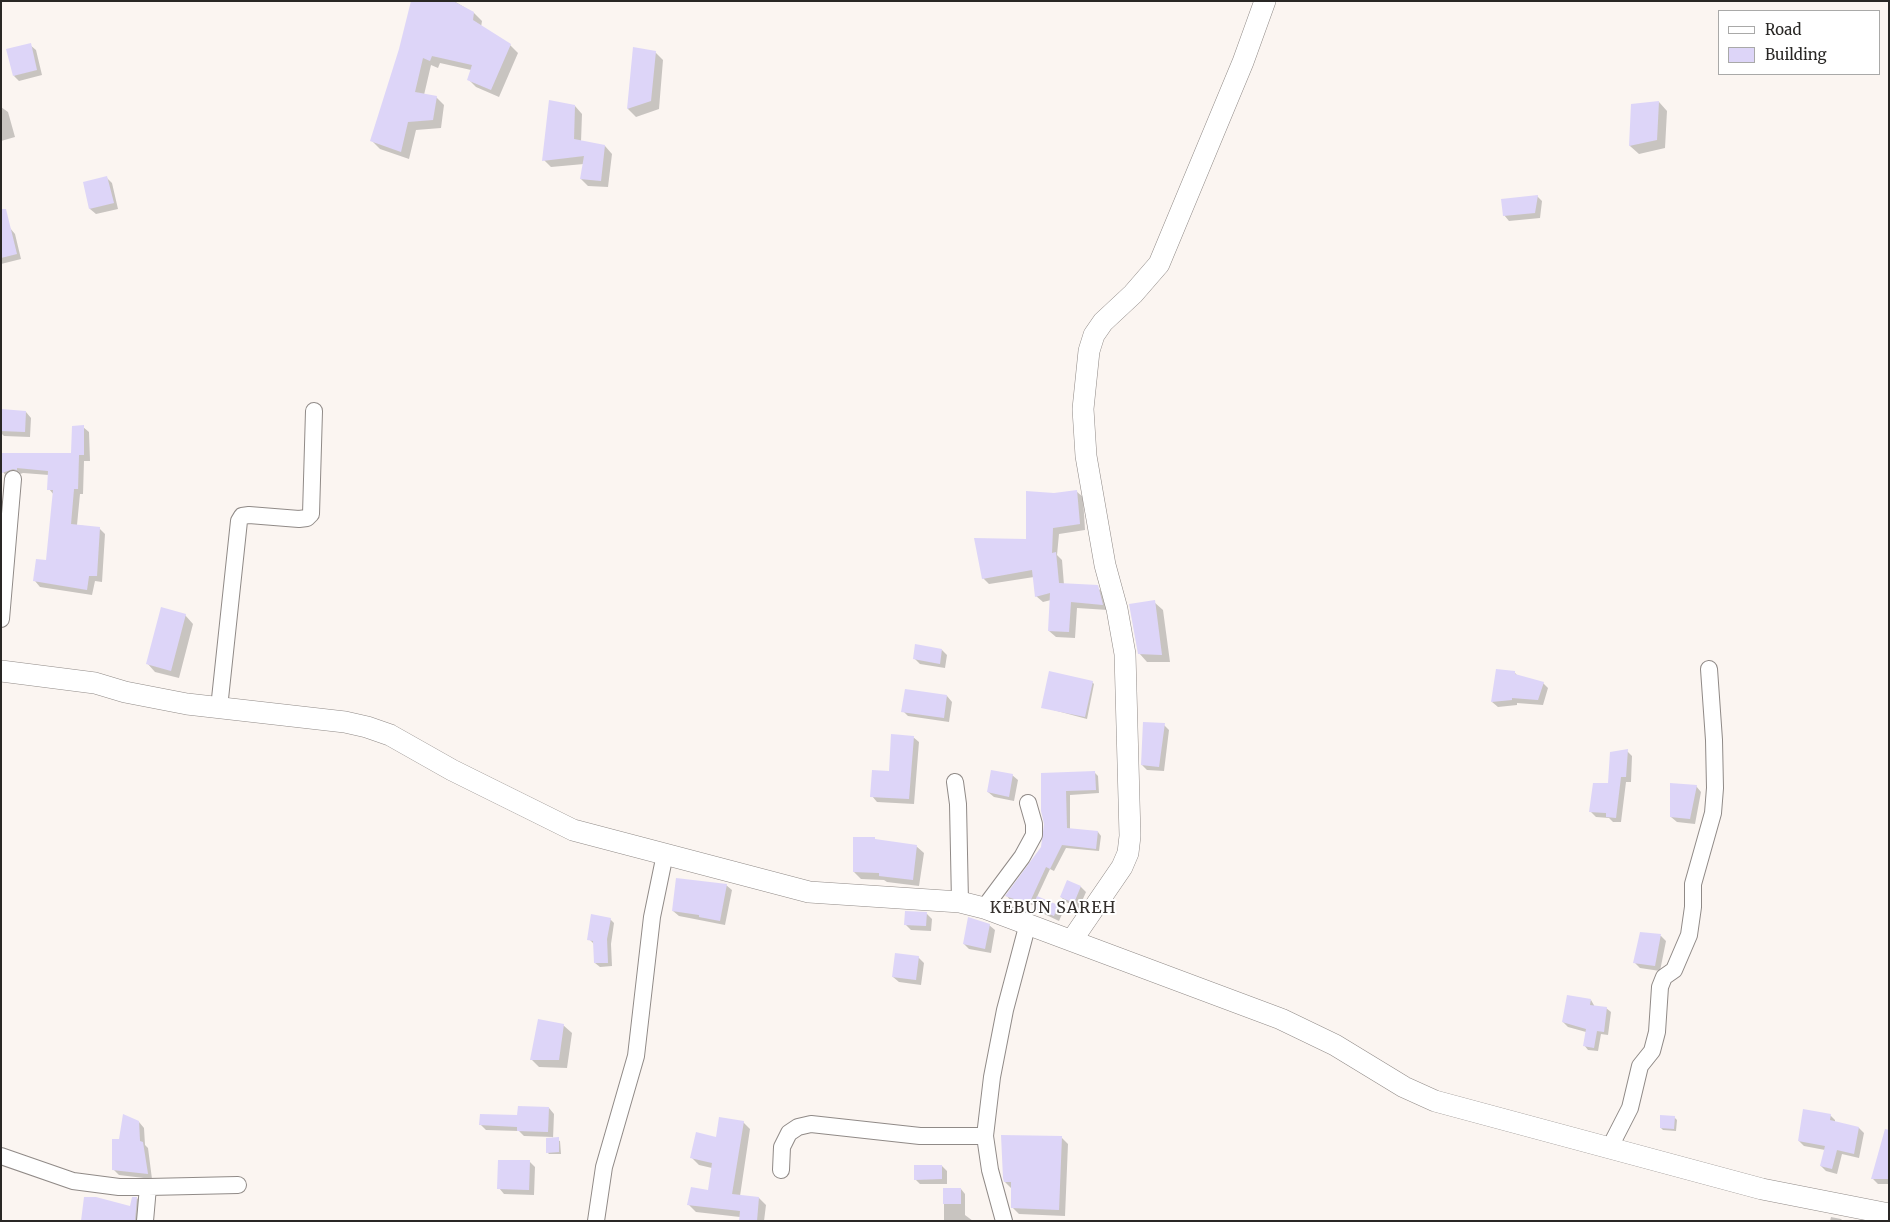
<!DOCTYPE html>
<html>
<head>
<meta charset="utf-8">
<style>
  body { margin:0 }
  #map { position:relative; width:1890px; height:1222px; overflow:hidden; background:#fbf5f1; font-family:Merriweather,serif }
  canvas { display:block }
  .frame { position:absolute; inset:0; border:2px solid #292725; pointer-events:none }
  .legend { position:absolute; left:1718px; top:10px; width:162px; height:65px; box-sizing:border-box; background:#fff; border:1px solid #a9a9a8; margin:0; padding:6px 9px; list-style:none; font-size:15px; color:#292725 }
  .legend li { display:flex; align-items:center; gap:10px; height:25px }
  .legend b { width:25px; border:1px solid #a9a9a8 }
</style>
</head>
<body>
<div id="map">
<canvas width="1890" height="1222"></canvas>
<div class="frame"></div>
<ul class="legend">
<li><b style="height:6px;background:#fff"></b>Road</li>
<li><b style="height:14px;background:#ddd5f8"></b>Building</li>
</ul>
</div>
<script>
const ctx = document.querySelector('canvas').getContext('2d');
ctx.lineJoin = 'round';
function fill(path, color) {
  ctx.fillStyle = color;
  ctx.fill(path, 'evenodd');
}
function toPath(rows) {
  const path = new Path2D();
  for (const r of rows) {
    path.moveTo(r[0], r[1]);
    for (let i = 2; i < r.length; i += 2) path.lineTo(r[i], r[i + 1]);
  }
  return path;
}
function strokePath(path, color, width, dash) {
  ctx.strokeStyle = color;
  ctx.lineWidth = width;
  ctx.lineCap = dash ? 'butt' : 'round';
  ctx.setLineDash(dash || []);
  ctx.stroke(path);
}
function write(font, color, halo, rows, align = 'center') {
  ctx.font = font + ' Merriweather,serif';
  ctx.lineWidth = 4;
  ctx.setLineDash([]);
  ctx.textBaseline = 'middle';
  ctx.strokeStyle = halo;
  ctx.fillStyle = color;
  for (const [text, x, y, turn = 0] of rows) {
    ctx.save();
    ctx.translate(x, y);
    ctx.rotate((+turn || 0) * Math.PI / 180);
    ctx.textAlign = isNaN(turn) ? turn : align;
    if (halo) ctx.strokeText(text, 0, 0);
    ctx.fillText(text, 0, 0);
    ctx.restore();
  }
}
fill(toPath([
  [412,1,454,1,474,13,482,21,481,27,510,45,518,53,499,97,476,87,468,79,471,70,440,63,438,68,431,65,424,95,436,97,444,105,441,128,416,130,409,159,380,149,372,141,401,49],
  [30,45,36,50,42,75,19,81,14,76],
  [634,48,655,52,663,60,659,109,636,117,628,109],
  [1659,102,1667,111,1665,148,1639,154,1630,146,1633,106],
  [575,106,582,114,581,142,605,146,612,154,608,187,588,186,581,179,584,164,551,167,544,160],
  [1,107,8,112,15,137,1,141],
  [107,178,112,183,118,209,96,214,90,209,84,183],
  [1537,196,1542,201,1540,218,1509,221,1504,215],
  [10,228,15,234,21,259,1,264,1,230],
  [1,411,26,412,31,418,30,437,4,436,1,433],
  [83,427,89,432,90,461,84,461,83,494,80,494,77,525,99,528,105,534,102,582,95,581,92,595,40,587,35,581,48,561,54,495,49,489,49,475,23,473,8,478,3,472,3,455,72,454],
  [1076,491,1083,497,1085,530,1059,534,1057,555,1062,560,1064,585,1097,587,1103,593,1108,610,1077,608,1075,638,1056,637,1049,631,1051,600,1043,602,1036,596,1034,577,989,584,983,578,1028,540,1054,494],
  [1154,602,1163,610,1170,662,1147,662,1139,653],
  [185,615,193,624,179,678,155,672,147,663],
  [942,650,947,655,945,668,920,664,914,658],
  [1515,673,1518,676,1543,683,1548,688,1543,705,1517,703,1517,705,1498,707,1492,702],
  [1092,682,1094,684,1087,719,1042,707],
  [947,696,952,702,949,722,908,716,903,711],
  [1164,725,1169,730,1164,771,1147,770,1142,765],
  [913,737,919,742,914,804,877,802,872,796],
  [1627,751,1632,756,1631,782,1626,782,1621,822,1613,822,1609,818,1596,817,1591,812,1609,785],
  [1094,772,1098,776,1099,793,1070,795,1070,829,1098,832,1101,836,1099,851,1066,848,1054,871,1050,869,1037,897,1058,906,1063,912,1059,921,1040,912,1033,905,1010,900,1007,896,1042,847,1045,824,1042,774],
  [1012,775,1018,780,1014,801,994,797,988,792],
  [1696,786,1701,792,1695,824,1677,822,1671,817],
  [876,841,916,846,924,853,919,886,887,882,884,880,861,879,854,872],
  [1068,881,1081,887,1086,892,1079,908,1066,902,1061,897],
  [726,885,732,890,725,925,679,916,673,911],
  [906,912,927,914,932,919,931,931,911,930,905,924],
  [610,919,614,923,611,944,612,966,600,967,595,963,594,944,589,939],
  [989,925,995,930,991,953,969,949,964,944],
  [1641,933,1661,936,1666,941,1660,971,1640,968,1635,963],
  [918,957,924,963,921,985,899,982,893,977],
  [1591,1000,1595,1007,1606,1008,1611,1012,1608,1035,1601,1034,1598,1051,1588,1050,1584,1045,1586,1032,1568,1027,1563,1022],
  [563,1025,572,1033,567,1068,539,1067,531,1059],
  [549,1108,554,1114,553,1139,560,1141,561,1154,549,1154,547,1152,553,1137,524,1136,519,1131,486,1130,480,1124],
  [1830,1115,1835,1120,1835,1123,1859,1128,1864,1133,1859,1158,1842,1154,1837,1174,1826,1171,1821,1166,1825,1150,1804,1146,1799,1141],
  [1674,1117,1677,1120,1676,1131,1663,1130,1661,1128],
  [139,1122,144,1128,145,1145,148,1148,152,1179,119,1175,113,1169,120,1141],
  [743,1122,750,1129,740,1196,759,1198,766,1205,764,1221,740,1221,740,1217,696,1212,689,1205,709,1191,712,1168,699,1165,692,1158,717,1138],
  [1061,1137,1068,1144,1065,1216,1019,1214,1012,1207,1012,1189,1005,1182],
  [1889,1150,1889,1192,1888,1184,1878,1184,1873,1179],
  [529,1161,535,1167,534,1195,504,1194,499,1188],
  [942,1166,947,1171,947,1184,920,1184,915,1179],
  [944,1189,961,1189,965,1194,965,1215,973,1221,944,1221],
  [137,1198,141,1203,140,1221,82,1221,131,1208],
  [1831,1217,1841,1219,1843,1221,1830,1221]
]), '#0003');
fill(toPath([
  [411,1,453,1,474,12,473,20,511,44,491,90,467,80,472,65,432,56,430,61,423,58,415,92,437,96,433,120,408,122,401,152,370,141,399,49],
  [31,43,37,70,13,76,6,49],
  [633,47,656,51,651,101,627,109],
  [549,100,575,105,574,139,605,145,601,181,580,179,584,156,542,161],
  [1659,101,1657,140,1629,146,1631,104],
  [107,176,114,203,89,209,83,182],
  [1538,195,1535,213,1503,216,1501,199],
  [1,209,6,209,17,254,1,258],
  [1,409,26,411,25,432,1,431],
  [84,425,84,455,79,455,78,489,74,489,71,524,100,527,97,576,89,576,87,590,33,581,36,559,46,560,53,490,47,490,48,471,17,468,17,470,13,469,2,473,2,453,71,453,72,426],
  [1077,490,1080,524,1053,528,1052,553,1056,552,1059,583,1098,585,1103,605,1071,602,1069,632,1048,631,1050,593,1035,597,1032,570,982,579,974,538,1026,539,1026,491,1054,493],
  [1155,600,1162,655,1138,654,1129,604],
  [161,607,186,614,171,671,146,664],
  [915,644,942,649,940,664,913,659],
  [1496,669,1515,671,1515,674,1544,682,1538,700,1512,698,1512,700,1491,702],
  [1049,671,1093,681,1085,717,1041,708],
  [905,689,947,695,944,718,901,712],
  [1143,722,1165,723,1159,767,1141,765],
  [891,734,914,736,909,799,870,797,872,770,889,771],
  [1628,749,1626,777,1621,777,1616,818,1606,817,1606,813,1589,812,1593,783,1608,783,1610,752],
  [991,770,1013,774,1009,797,987,792],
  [1095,771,1096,790,1066,791,1067,828,1098,831,1096,849,1062,845,1050,869,1046,867,1029,904,1005,896,1041,847,1044,824,1041,811,1041,773],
  [1670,783,1697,785,1690,819,1670,817],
  [853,837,875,837,875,839,917,845,913,880,879,876,879,873,853,872],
  [676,878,727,884,720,921,699,917,699,915,672,911],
  [1067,880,1081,886,1074,903,1060,897],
  [1037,896,1058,905,1054,916,1033,907],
  [905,911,927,912,926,926,904,925],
  [591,914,611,918,607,939,608,963,594,963,593,941,587,940],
  [968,917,990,924,985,949,963,944],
  [1640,932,1661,934,1655,966,1633,963],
  [895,953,919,956,916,980,892,977],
  [1567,995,1591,999,1590,1005,1607,1007,1604,1032,1597,1031,1594,1048,1583,1046,1586,1029,1562,1022],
  [538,1019,564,1024,559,1060,530,1060],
  [518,1106,549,1107,548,1132,517,1131,517,1127,479,1125,480,1114,517,1115],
  [1803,1109,1831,1114,1830,1120,1859,1127,1854,1154,1837,1150,1832,1169,1820,1166,1825,1146,1798,1141],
  [123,1114,139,1121,140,1141,143,1142,148,1174,112,1170,112,1139,119,1139],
  [1660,1115,1675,1116,1674,1129,1660,1128],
  [719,1117,744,1121,732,1194,759,1197,757,1221,739,1221,740,1211,687,1205,691,1187,708,1190,712,1163,690,1158,696,1132,716,1137],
  [1885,1129,1889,1130,1889,1179,1871,1179],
  [1001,1135,1062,1136,1059,1210,1011,1208,1011,1182,1004,1182,1003,1178],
  [559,1137,559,1152,546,1153,546,1138],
  [498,1160,530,1160,529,1190,497,1189],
  [914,1165,942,1165,942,1179,914,1180],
  [943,1188,961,1188,961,1204,943,1204],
  [84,1197,96,1197,130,1206,132,1197,137,1197,135,1221,81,1221]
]), '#ddd5f8');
const minor = toPath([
  [1,619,13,479],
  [219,708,239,521,242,516,249,515,299,519,307,518,311,514,314,411],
  [955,782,958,804,960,902],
  [984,908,1022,857,1034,835,1034,824,1028,803],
  [1610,1147,1630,1108,1640,1066,1652,1051,1657,1032,1660,987,1664,977,1674,970,1689,935,1693,907,1693,884,1713,813,1715,788,1714,740,1709,669],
  [1,1156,73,1181,119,1187,148,1187],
  [781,1170,782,1147,789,1133,798,1127,811,1124,920,1136,985,1136],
  [145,1221,148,1187,238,1185],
  [596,1221,604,1167,636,1056,652,917,665,854],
  [1004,1221,990,1170,985,1136,992,1077,1005,1010,1028,923]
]);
const tertiary = toPath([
  [1,671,95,683,125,692,187,704,345,722,367,727,390,735,452,770,573,830,809,892,960,902,984,908,1281,1019,1335,1045,1404,1087,1435,1101,1762,1189,1889,1214],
  [1072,940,1122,867,1128,853,1130,836,1125,654,1117,609,1105,565,1086,456,1083,409,1089,351,1094,335,1103,322,1133,294,1159,264,1243,62,1265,1]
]);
strokePath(minor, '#908a87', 18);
strokePath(tertiary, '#908a87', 22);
strokePath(minor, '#fff', 16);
strokePath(tertiary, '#fff', 21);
ctx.letterSpacing = '1px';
write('16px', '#342f2c', '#fff', [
  ["KEBUN SAREH",1053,908]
]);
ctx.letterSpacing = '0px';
</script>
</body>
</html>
